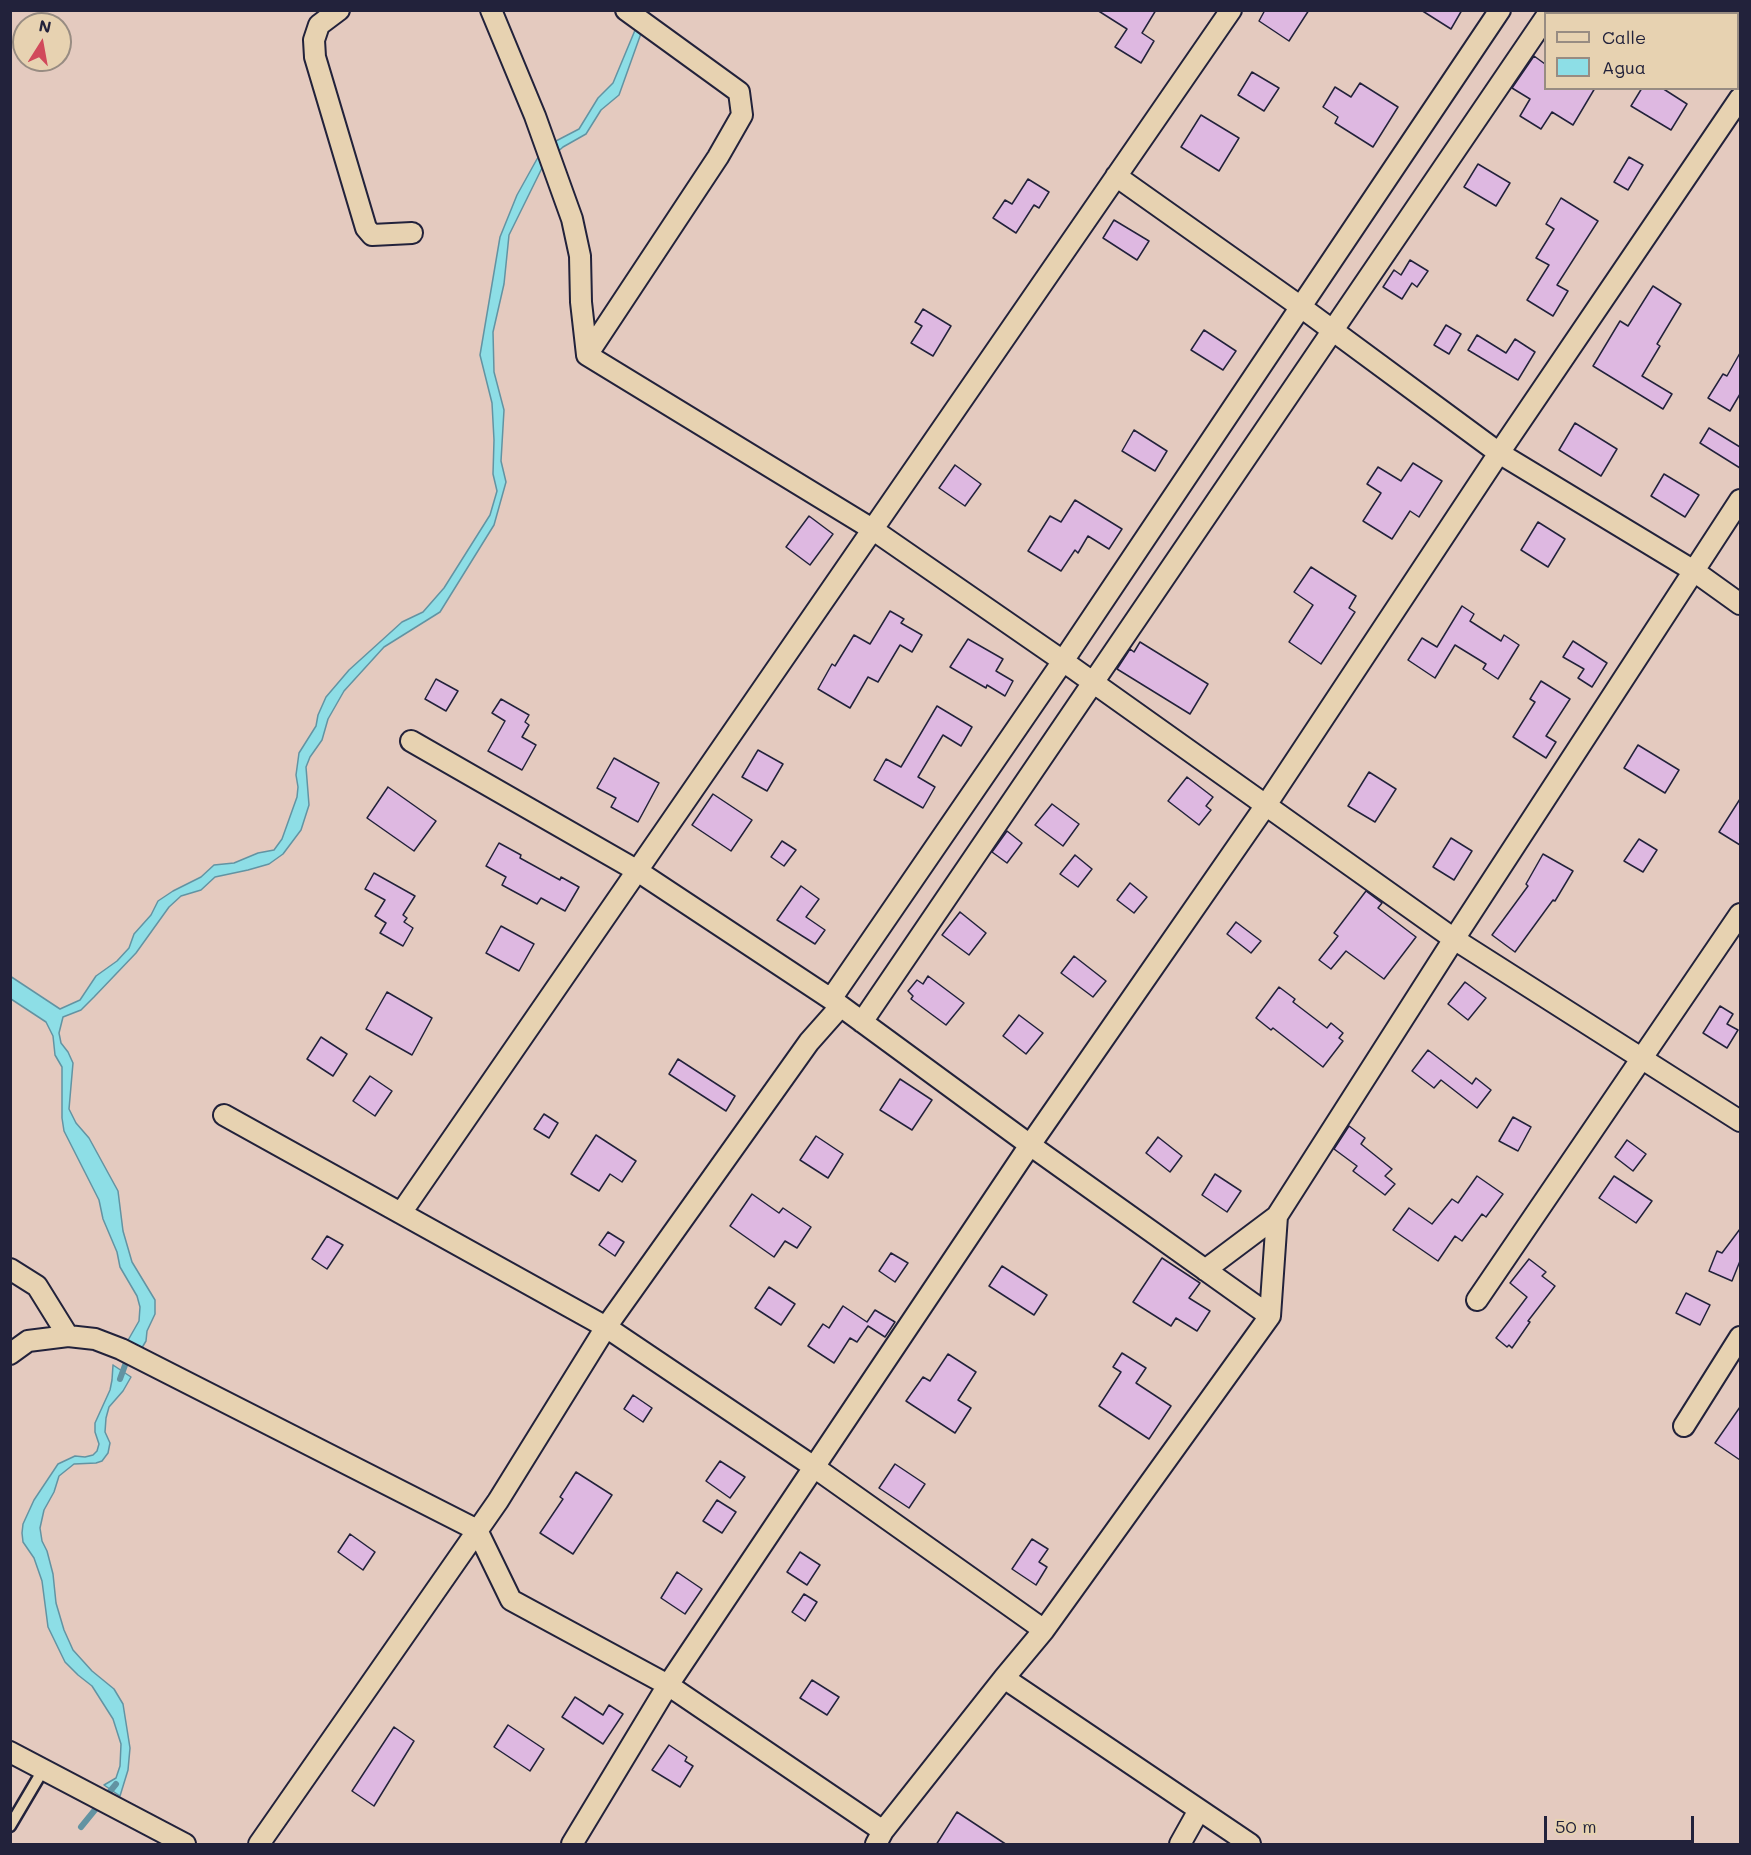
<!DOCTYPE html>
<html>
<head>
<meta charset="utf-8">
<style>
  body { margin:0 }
  #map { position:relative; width:1751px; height:1855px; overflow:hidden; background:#e4cabf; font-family:Mali,sans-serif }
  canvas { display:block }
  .frame { position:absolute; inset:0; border:12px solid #22223b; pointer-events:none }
  .legend { position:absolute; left:1544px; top:12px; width:195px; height:78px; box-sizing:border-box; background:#e7d2b1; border:2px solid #988c82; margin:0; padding:8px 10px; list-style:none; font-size:18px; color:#22223b }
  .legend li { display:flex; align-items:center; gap:12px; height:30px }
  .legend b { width:30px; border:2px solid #988c82 }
  .north { position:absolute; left:12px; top:12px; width:60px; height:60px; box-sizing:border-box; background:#e7d2b1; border:2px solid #988c82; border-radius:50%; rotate:11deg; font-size:16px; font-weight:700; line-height:24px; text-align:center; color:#22223b }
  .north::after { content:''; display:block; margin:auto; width:21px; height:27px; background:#d1495b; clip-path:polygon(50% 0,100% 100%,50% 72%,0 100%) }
  .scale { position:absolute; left:1544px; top:1816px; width:150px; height:27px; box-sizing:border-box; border:3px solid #22223b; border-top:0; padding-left:8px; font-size:18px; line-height:21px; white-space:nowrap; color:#22223b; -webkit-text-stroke:4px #e7d2b1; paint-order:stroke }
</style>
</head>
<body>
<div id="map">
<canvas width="1751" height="1855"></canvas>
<div class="frame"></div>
<ul class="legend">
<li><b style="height:8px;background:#e7d2b1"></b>Calle</li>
<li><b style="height:16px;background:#8ddee6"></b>Agua</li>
</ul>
<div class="north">N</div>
<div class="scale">50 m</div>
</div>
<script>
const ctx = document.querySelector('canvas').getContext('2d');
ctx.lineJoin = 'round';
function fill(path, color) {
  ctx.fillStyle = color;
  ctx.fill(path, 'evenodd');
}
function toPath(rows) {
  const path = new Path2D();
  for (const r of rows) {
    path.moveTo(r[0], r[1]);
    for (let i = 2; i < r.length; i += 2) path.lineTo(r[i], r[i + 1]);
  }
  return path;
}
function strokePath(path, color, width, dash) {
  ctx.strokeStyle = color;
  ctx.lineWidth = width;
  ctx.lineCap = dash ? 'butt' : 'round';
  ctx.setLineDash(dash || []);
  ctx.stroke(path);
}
const water = toPath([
  [643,11,649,11,619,95,601,110,586,134,563,147,544,164,509,235,504,284,493,332,494,372,504,410,501,461,506,482,494,525,440,612,384,647,344,691,328,719,322,740,310,757,306,767,309,805,301,830,283,854,269,864,248,870,215,877,201,890,181,896,169,907,136,953,94,997,81,1010,63,1017,59,1033,61,1043,68,1052,73,1063,69,1109,76,1123,89,1138,118,1191,123,1231,132,1262,155,1300,155,1314,147,1331,146,1341,140,1351,127,1342,139,1321,140,1307,137,1296,120,1267,117,1252,103,1219,99,1200,64,1131,62,1118,62,1067,55,1055,53,1036,46,1022,11,999,10,976,60,1009,80,1000,96,976,117,961,129,948,134,934,151,915,158,901,173,891,201,877,214,865,234,863,258,853,274,850,282,839,297,797,298,787,296,775,299,753,316,726,318,715,326,697,349,670,402,622,423,612,444,588,490,515,497,491,493,474,494,440,492,403,480,355,500,237,517,195,537,159,554,142,579,129,598,98,613,83,643,11],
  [113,1365,131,1377,123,1391,109,1407,106,1418,105,1432,110,1443,108,1453,102,1461,96,1463,74,1464,59,1476,54,1492,44,1510,40,1528,42,1541,47,1551,53,1574,56,1603,64,1630,73,1650,92,1671,114,1689,123,1704,130,1748,128,1770,120,1796,104,1785,116,1778,120,1766,121,1744,113,1719,92,1686,78,1675,65,1662,48,1627,42,1581,34,1558,23,1542,22,1533,23,1524,34,1500,58,1464,75,1456,85,1457,93,1455,97,1451,99,1444,95,1432,95,1423,110,1390,112,1380,113,1365]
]);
fill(water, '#8ddee6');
strokePath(water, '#6293a2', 1.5);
strokePath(toPath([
  [120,1379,128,1357],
  [81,1827,116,1784]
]), '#6293a2', 6);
const building = toPath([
  [1097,10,1156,10,1142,33,1154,41,1141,63,1115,47,1127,29,1097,10],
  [1265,10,1309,10,1289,41,1259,21,1265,10],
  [1421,10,1462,10,1451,29,1421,10],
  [1534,56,1545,64,1545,88,1595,88,1573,125,1552,112,1541,129,1520,116,1530,99,1512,88,1534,56],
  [1252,72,1279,88,1264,111,1238,95,1252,72],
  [1360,83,1398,107,1373,147,1335,123,1338,117,1323,107,1335,87,1351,97,1360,83],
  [1642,88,1662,88,1687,104,1671,130,1631,106,1642,88],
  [1201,115,1239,138,1219,171,1181,147,1201,115],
  [1629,157,1643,165,1628,190,1614,182,1629,157],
  [1478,164,1510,183,1496,206,1464,187,1478,164],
  [1028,179,1049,192,1039,208,1034,205,1016,233,993,218,1005,200,1012,204,1028,179],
  [1561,198,1598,221,1557,285,1568,291,1553,316,1527,300,1549,265,1536,258,1554,229,1546,224,1561,198],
  [1114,220,1149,241,1137,260,1103,238,1114,220],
  [1410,260,1428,271,1417,287,1412,283,1402,299,1383,287,1394,270,1401,275,1410,260],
  [1653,286,1681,304,1657,344,1660,346,1642,376,1672,394,1663,409,1593,366,1620,321,1628,326,1653,286],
  [923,309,951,326,933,356,911,343,922,326,915,322,923,309],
  [1446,325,1461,334,1449,354,1434,345,1446,325],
  [1204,330,1236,351,1223,370,1191,350,1204,330],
  [1477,335,1506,353,1515,339,1535,352,1518,380,1468,350,1477,335],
  [1740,353,1740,394,1730,411,1708,398,1723,374,1727,376,1740,353],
  [1575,423,1617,449,1601,476,1559,450,1575,423],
  [1709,428,1740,447,1740,468,1700,443,1709,428],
  [1134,430,1167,451,1155,471,1122,451,1134,430],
  [1413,463,1442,481,1419,517,1410,511,1392,539,1363,521,1381,493,1367,484,1378,467,1401,481,1413,463],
  [955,465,981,484,965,506,939,488,955,465],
  [1664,474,1699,495,1685,517,1651,496,1664,474],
  [1075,500,1122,529,1109,549,1088,536,1078,553,1075,550,1061,571,1028,551,1050,516,1061,522,1075,500],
  [809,516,833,534,810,565,786,547,809,516],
  [1538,522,1565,539,1548,567,1521,550,1538,522],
  [1311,567,1356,596,1349,608,1355,612,1321,664,1289,642,1313,605,1294,592,1311,567],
  [1462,606,1474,614,1470,621,1501,641,1504,635,1519,645,1498,679,1483,669,1486,664,1455,645,1435,678,1408,660,1422,638,1437,647,1462,606],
  [890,611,904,619,901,623,922,635,912,652,900,645,878,682,868,677,850,708,818,689,832,664,835,666,854,635,870,644,890,611],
  [968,639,1003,659,996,671,1013,681,1005,696,987,685,986,688,950,667,968,639],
  [1573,641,1607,663,1592,687,1578,678,1584,669,1563,657,1573,641],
  [1140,642,1208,684,1190,714,1117,669,1130,649,1134,652,1140,642],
  [436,679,458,691,446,711,425,699,436,679],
  [1541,681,1570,699,1546,736,1556,742,1546,758,1513,737,1535,702,1530,699,1541,681],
  [501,699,529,715,525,722,529,725,522,737,536,745,522,770,488,751,505,721,492,713,501,699],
  [937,706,972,727,961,746,943,735,918,777,935,787,923,808,874,780,886,759,901,767,937,706],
  [1638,745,1679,770,1665,793,1624,768,1638,745],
  [758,750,783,764,767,791,742,777,758,750],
  [614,758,659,783,638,822,611,807,616,798,597,788,614,758],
  [1369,772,1396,789,1375,822,1348,806,1369,772],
  [1187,777,1213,797,1206,806,1211,810,1199,825,1168,801,1187,777],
  [388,787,436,821,414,851,367,818,388,787],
  [713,794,752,820,731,851,692,825,713,794],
  [1740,799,1740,845,1719,832,1740,799],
  [1052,804,1079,824,1063,846,1035,825,1052,804],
  [1007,831,1022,843,1007,863,992,852,1007,831],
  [1451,838,1472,851,1454,880,1433,867,1451,838],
  [1639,839,1657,850,1643,872,1624,861,1639,839],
  [782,841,796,850,784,866,771,857,782,841],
  [499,843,521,855,520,858,560,880,561,877,579,887,565,911,541,898,537,904,502,885,506,877,486,866,499,843],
  [1543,854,1573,871,1555,901,1553,900,1515,952,1492,935,1528,886,1526,884,1543,854],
  [1075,855,1092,869,1078,887,1060,874,1075,855],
  [374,873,415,896,403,915,407,918,404,922,413,928,403,946,380,933,386,923,375,916,385,900,365,889,374,873],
  [1130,883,1147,897,1134,913,1117,900,1130,883],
  [801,886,819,899,806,917,825,930,815,944,777,920,801,886],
  [1366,891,1382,903,1378,908,1416,937,1384,979,1346,951,1331,969,1319,960,1338,936,1334,933,1366,891],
  [960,912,986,933,969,955,942,935,960,912],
  [1236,922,1261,941,1251,953,1227,934,1236,922],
  [501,926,534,944,519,971,486,953,501,926],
  [1074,956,1106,981,1093,997,1061,973,1074,956],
  [928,976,964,1003,946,1025,911,999,913,996,908,991,917,980,923,984,928,976],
  [1465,982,1486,998,1468,1020,1448,1004,1465,982],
  [1279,987,1295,999,1293,1002,1327,1028,1331,1023,1343,1033,1339,1038,1343,1041,1323,1067,1273,1028,1271,1030,1256,1018,1279,987],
  [387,992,432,1018,412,1055,366,1029,387,992],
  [1720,1006,1733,1014,1727,1024,1738,1030,1727,1048,1703,1033,1720,1006],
  [1019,1015,1043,1033,1026,1054,1003,1036,1019,1015],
  [321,1037,347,1054,333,1076,307,1059,321,1037],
  [1428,1050,1472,1084,1476,1078,1491,1090,1477,1108,1441,1080,1434,1088,1412,1071,1428,1050],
  [678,1059,735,1096,726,1111,669,1074,678,1059],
  [370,1076,392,1091,375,1116,353,1101,370,1076],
  [900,1079,932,1100,912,1130,880,1110,900,1079],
  [544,1114,558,1123,549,1138,534,1129,544,1114],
  [1513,1117,1531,1127,1518,1151,1499,1141,1513,1117],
  [1349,1126,1365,1138,1361,1144,1392,1169,1385,1176,1395,1184,1385,1195,1353,1171,1357,1166,1334,1149,1349,1126],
  [596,1135,636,1161,622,1182,610,1174,599,1191,571,1174,596,1135],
  [816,1136,843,1154,828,1178,800,1160,816,1136],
  [1158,1137,1182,1156,1170,1172,1146,1153,1158,1137],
  [1627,1140,1646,1154,1633,1171,1615,1157,1627,1140],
  [1215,1174,1241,1191,1227,1212,1202,1195,1215,1174],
  [1477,1176,1503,1194,1486,1217,1482,1214,1462,1241,1455,1236,1438,1261,1393,1230,1409,1208,1432,1224,1452,1199,1458,1203,1477,1176],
  [1614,1176,1652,1201,1636,1223,1599,1198,1614,1176],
  [752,1194,779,1213,783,1208,811,1227,797,1248,785,1241,774,1257,730,1226,752,1194],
  [1740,1229,1740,1261,1732,1281,1709,1271,1717,1251,1722,1253,1740,1229],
  [608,1232,624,1242,615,1256,599,1245,608,1232],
  [327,1236,343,1245,327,1269,312,1259,327,1236],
  [891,1253,908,1263,895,1282,879,1271,891,1253],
  [1162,1258,1200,1283,1189,1298,1210,1311,1197,1331,1176,1318,1171,1326,1133,1302,1162,1258],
  [1529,1259,1546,1272,1542,1276,1555,1286,1528,1321,1530,1322,1512,1348,1509,1345,1507,1347,1496,1338,1527,1297,1510,1283,1529,1259],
  [1002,1266,1047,1295,1034,1315,989,1286,1002,1266],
  [769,1287,795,1304,781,1325,755,1308,769,1287],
  [1686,1293,1710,1305,1700,1325,1676,1313,1686,1293],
  [843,1306,867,1322,875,1310,895,1322,885,1337,868,1326,857,1342,850,1338,834,1363,808,1346,823,1324,829,1328,843,1306],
  [1122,1353,1146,1368,1136,1383,1171,1406,1149,1439,1099,1406,1121,1372,1113,1367,1122,1353],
  [948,1354,976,1372,958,1400,971,1408,955,1433,906,1401,923,1377,930,1381,948,1354],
  [633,1395,652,1408,643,1422,624,1409,633,1395],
  [1740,1407,1740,1460,1715,1443,1740,1407],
  [720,1461,745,1477,730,1498,706,1481,720,1461],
  [895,1464,925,1484,909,1508,879,1488,895,1464],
  [576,1472,612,1495,573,1554,540,1533,563,1499,560,1497,576,1472],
  [717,1500,736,1512,722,1533,703,1521,717,1500],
  [350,1534,375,1552,363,1570,338,1552,350,1534],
  [1032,1539,1048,1549,1039,1562,1047,1567,1036,1585,1012,1569,1032,1539],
  [800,1552,820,1565,807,1585,787,1572,800,1552],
  [677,1572,702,1589,685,1614,661,1598,677,1572],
  [804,1594,817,1602,805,1621,792,1612,804,1594],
  [812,1680,839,1697,827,1715,800,1698,812,1680],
  [575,1697,603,1715,609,1705,623,1714,603,1744,562,1717,575,1697],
  [508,1725,544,1749,530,1771,494,1747,508,1725],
  [394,1727,414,1741,374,1806,352,1791,394,1727],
  [669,1745,687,1757,685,1761,693,1766,680,1787,652,1770,669,1745],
  [957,1812,1007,1845,936,1845,957,1812]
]);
fill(building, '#deb8e1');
strokePath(building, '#22223b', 1.5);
const lane = toPath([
  [10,1826,43,1770]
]);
const street = toPath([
  [339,10,319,25,314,40,315,57,366,228,372,235,412,233],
  [491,10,535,116,572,219,580,256,581,302,587,355,872,529,1063,661,1454,939,1740,1121],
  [1615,10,1619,14],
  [1116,176,1301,307,1499,453,1694,571,1740,604],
  [587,355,718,157,742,115,739,92,626,10],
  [411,741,636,870,831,999,1030,1145,1270,1316,1277,1216],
  [831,999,1063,661,1500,10],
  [862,1022,1546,17],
  [224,1115,606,1327,814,1467,1044,1630],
  [401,1213,1231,10],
  [10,1269,37,1286,68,1336],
  [1205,1270,1277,1216,1454,939,1740,500],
  [1477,1300,1740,914],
  [10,1354,28,1341,68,1336,95,1339,121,1349,477,1530,511,1600,668,1685,883,1831],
  [1684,1426,1740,1337],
  [1004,1678,1250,1844],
  [10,1752,185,1844],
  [259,1844,498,1501,606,1327,809,1042,840,1007],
  [572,1844,668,1685,1030,1145,1266,805,1499,453,1740,98],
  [876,1844,883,1831,1004,1678,1044,1630,1270,1316],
  [1180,1844,1199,1810]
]);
strokePath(lane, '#22223b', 15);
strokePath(street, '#22223b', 24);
strokePath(lane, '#e7d2b1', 10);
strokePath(street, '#e7d2b1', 20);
</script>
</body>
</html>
